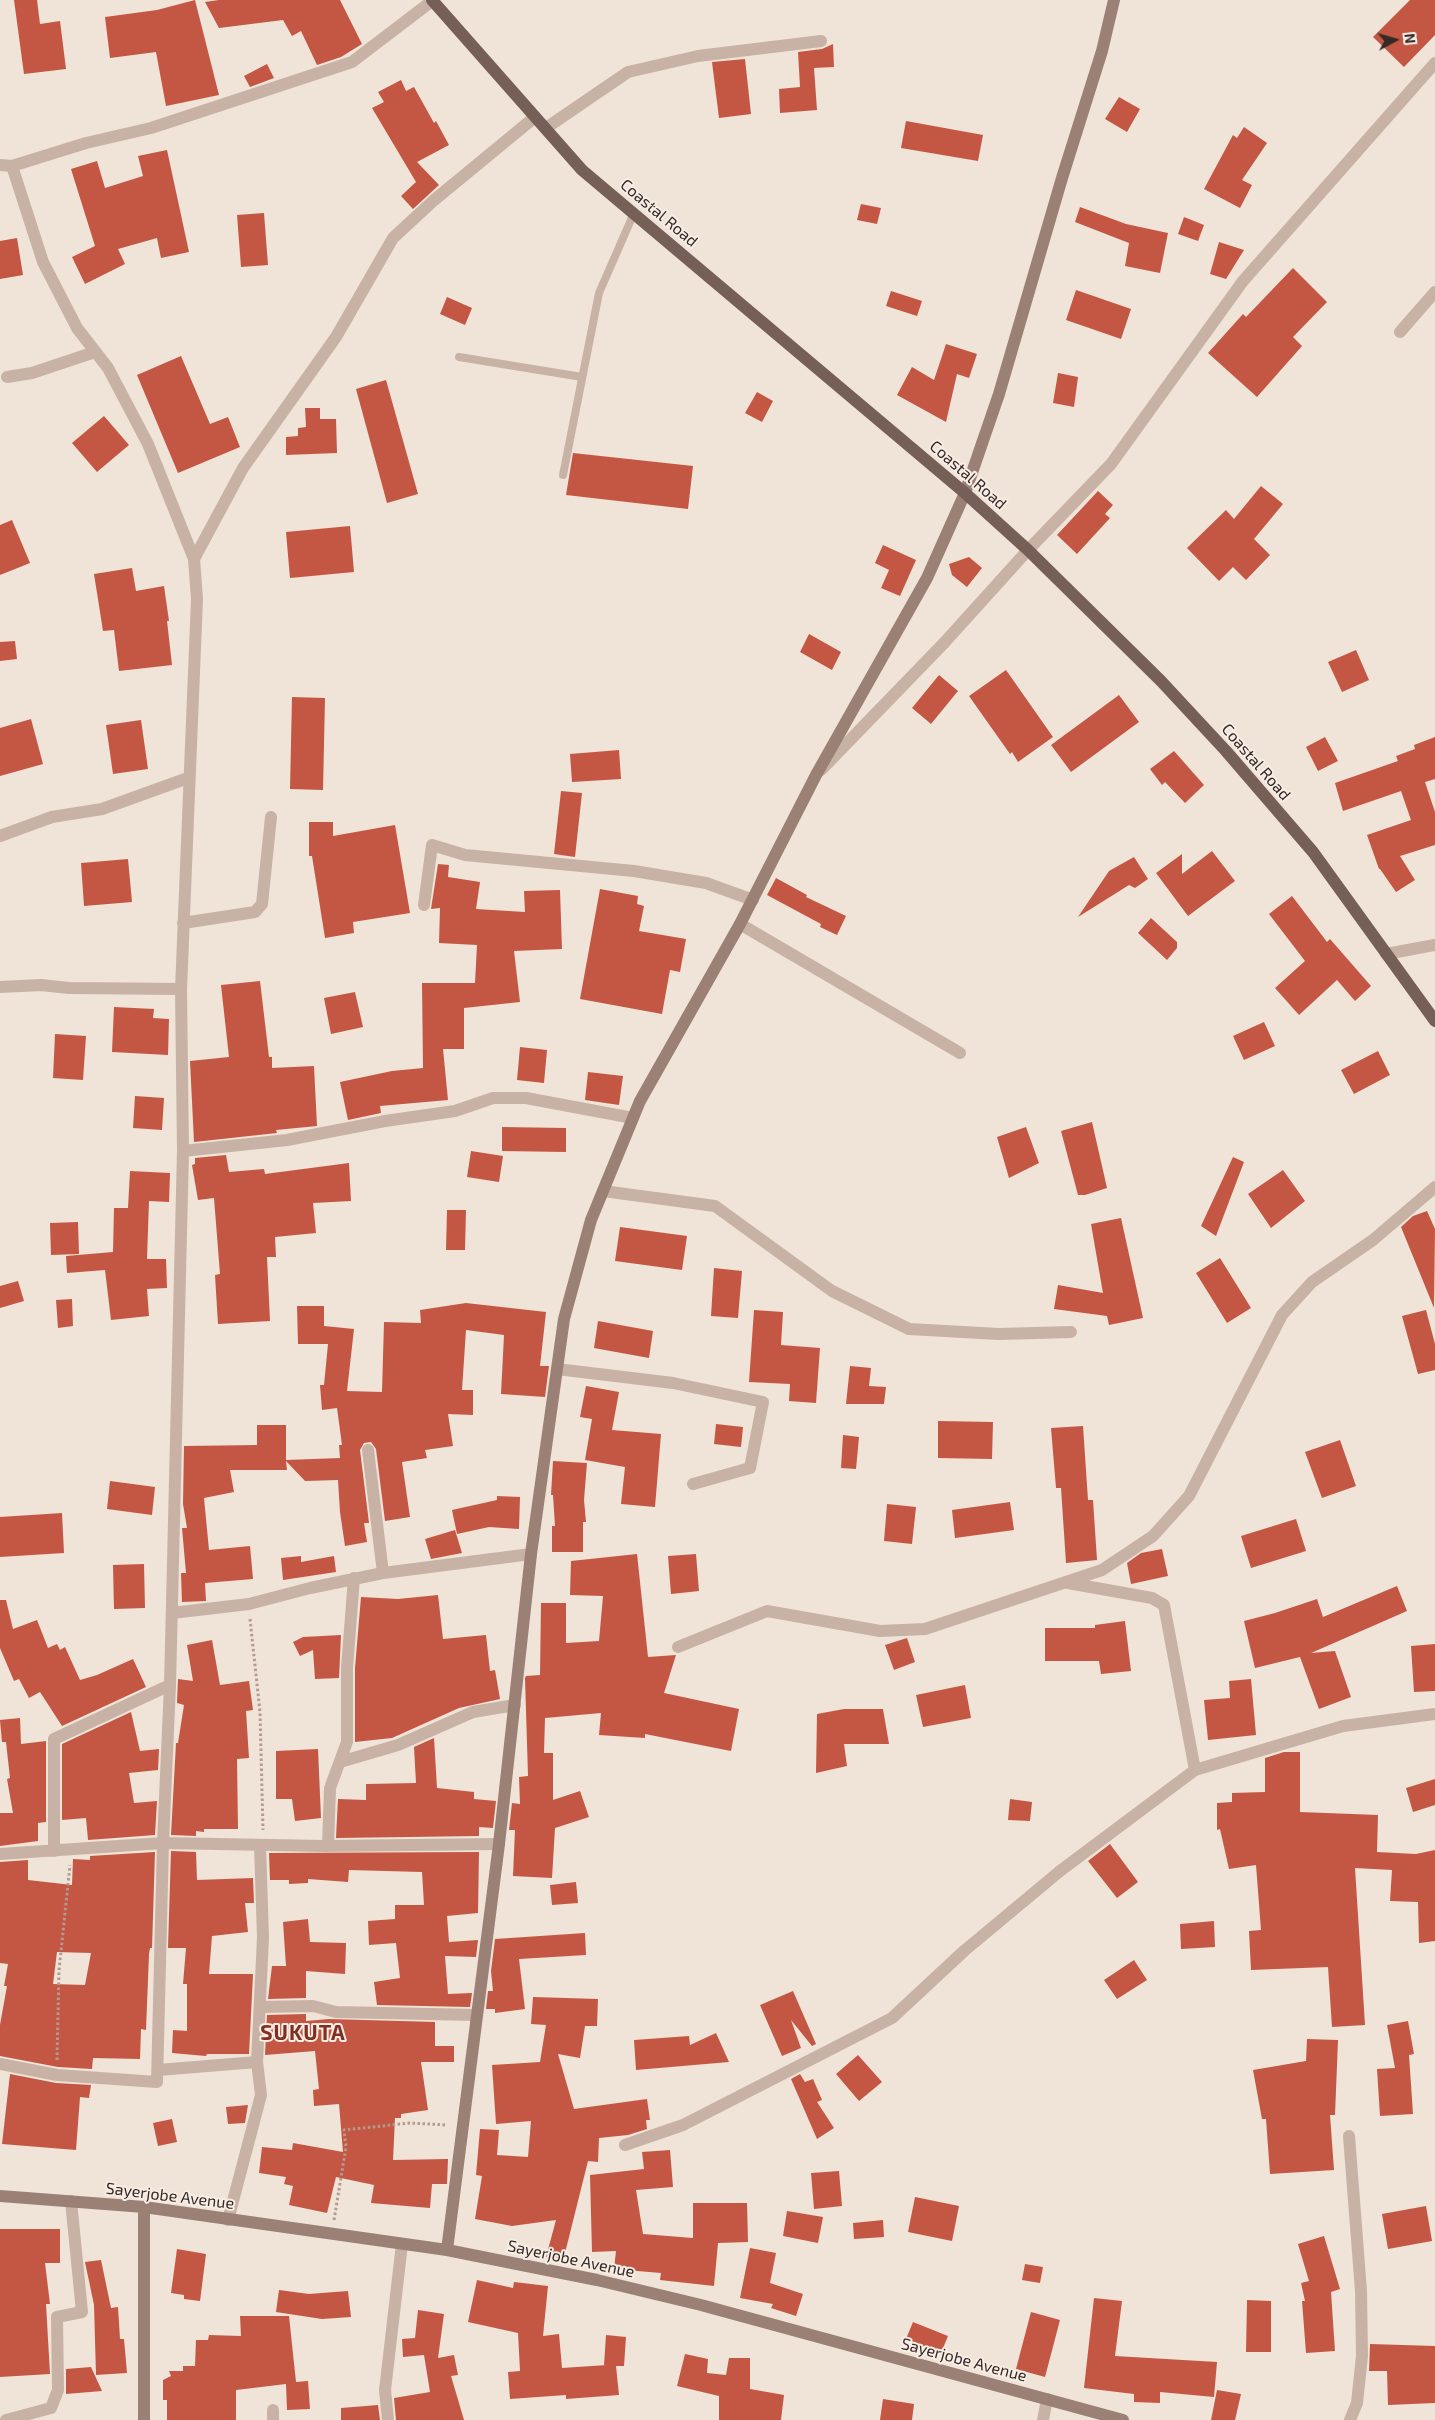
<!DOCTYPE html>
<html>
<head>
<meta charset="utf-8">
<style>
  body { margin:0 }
  #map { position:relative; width:1435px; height:2420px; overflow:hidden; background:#f0e3d8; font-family:"Exo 2",sans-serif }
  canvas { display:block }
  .north { position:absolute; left:1370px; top:15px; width:50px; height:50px; -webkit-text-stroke:4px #f8ede4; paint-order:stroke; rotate:84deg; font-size:14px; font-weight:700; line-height:20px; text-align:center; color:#342926 }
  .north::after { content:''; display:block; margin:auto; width:18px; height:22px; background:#342926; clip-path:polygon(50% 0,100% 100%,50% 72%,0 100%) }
</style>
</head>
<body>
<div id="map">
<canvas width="1435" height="2420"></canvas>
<div class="north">N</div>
</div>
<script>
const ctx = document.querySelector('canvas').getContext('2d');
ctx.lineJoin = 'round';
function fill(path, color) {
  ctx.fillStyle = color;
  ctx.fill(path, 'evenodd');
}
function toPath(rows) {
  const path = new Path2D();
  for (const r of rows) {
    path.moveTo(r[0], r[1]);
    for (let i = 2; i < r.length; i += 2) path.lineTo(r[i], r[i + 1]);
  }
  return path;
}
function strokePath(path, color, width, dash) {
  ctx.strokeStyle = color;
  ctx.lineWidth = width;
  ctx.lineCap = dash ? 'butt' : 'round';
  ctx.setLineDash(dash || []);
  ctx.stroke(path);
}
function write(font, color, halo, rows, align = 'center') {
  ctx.font = font + ' "Exo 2",sans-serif';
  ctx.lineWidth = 4;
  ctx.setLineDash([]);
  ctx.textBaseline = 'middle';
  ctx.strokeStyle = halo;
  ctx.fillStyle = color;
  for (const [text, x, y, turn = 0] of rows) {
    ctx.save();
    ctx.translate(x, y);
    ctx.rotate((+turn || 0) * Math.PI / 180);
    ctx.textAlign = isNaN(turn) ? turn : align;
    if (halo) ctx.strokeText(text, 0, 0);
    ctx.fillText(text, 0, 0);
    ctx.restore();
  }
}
fill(toPath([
  [14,0,37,0,40,24,60,21,66,69,24,74],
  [195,0,219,95,166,106,156,52,110,58,105,17,157,10],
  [219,0,340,0,362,44,341,57,317,65,301,31,292,36,283,20,219,28,205,2],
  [1410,0,1435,0,1435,35,1404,67,1373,37],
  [833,44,834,67,814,68,817,110,780,113,779,89,800,87,798,52,822,49],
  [745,59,751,114,719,118,712,62],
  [267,64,274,78,250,87,244,76],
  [401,80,406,91,414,87,434,123,436,121,449,145,417,162,439,185,413,209,401,196,416,182,372,108,384,102,378,92],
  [1119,97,1140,109,1127,132,1105,119],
  [906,121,983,135,978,161,901,148],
  [1244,127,1267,143,1242,180,1252,185,1240,208,1204,189,1233,135,1237,138],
  [167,150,189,252,161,258,157,238,118,249,125,264,85,284,72,257,95,246,71,169,97,161,105,188,143,176,138,156],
  [861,204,881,208,877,224,857,220],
  [1080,207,1126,224,1168,233,1160,273,1125,266,1129,243,1075,222],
  [264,213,268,265,241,267,237,215],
  [1184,217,1204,225,1198,241,1178,234],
  [17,238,23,275,0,279,0,241],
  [1219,242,1244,250,1226,279,1210,274],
  [1293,268,1327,302,1293,337,1302,346,1257,397,1208,353,1243,314,1246,317],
  [1076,290,1131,309,1121,339,1066,320],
  [891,291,922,301,917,316,886,306],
  [447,297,472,308,465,325,440,314],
  [946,344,977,354,969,378,957,374,946,422,897,395,912,367,934,380],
  [181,356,210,424,228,417,240,447,178,473,137,375],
  [1058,373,1078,377,1074,407,1053,403],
  [386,380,418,494,387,503,356,389],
  [757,392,773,401,762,422,745,413],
  [305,408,320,408,320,419,336,419,337,453,286,455,286,437,298,436,298,428,306,427],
  [104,416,129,445,97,472,72,443],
  [573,453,693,466,688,509,566,495],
  [1261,486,1283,504,1254,539,1270,555,1246,580,1233,567,1219,581,1187,548,1226,510,1234,519],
  [1098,491,1113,505,1105,514,1110,518,1077,554,1057,535],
  [12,520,30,563,0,575,0,525],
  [350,526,354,572,290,578,286,532],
  [883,545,916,560,900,596,881,588,889,570,875,563],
  [969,557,982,568,967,587,952,575,949,564],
  [132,568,136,591,164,586,169,621,167,621,172,665,119,671,114,630,103,631,94,574],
  [809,634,841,652,832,670,800,652],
  [15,641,17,659,0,661,0,642],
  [1356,650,1369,680,1342,692,1328,662],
  [1006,670,1053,737,1018,762,1012,752,1010,754,969,696],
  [939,675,958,691,931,724,912,708],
  [1119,695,1139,722,1071,772,1051,745],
  [292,697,325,698,323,790,290,789],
  [31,719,43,764,0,776,0,728],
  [141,720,148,769,113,774,106,725],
  [1325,737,1338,761,1318,771,1306,747],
  [1435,737,1435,779,1425,782,1435,812,1435,845,1400,856,1415,880,1396,892,1380,869,1379,869,1367,835,1411,820,1401,791,1343,811,1335,783,1398,761,1396,756,1415,749,1414,745],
  [619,750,621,779,572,782,570,754],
  [1174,751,1204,785,1185,803,1165,782,1162,785,1150,769],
  [561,791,582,793,575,857,554,854],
  [309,822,333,822,333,836,395,825,410,913,353,922,354,933,325,938,312,856,309,856],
  [1212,851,1235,881,1188,916,1156,873,1182,854,1182,874],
  [1134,857,1148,879,1135,888,1129,885,1078,917,1109,871],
  [128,859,132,902,84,906,81,863],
  [438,864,449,865,448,877,480,882,476,909,525,912,524,891,560,890,562,949,514,951,520,1002,464,1008,464,1049,443,1049,448,1100,380,1106,381,1113,348,1120,340,1082,392,1071,423,1068,422,983,475,983,477,945,439,943,440,908,431,909],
  [776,878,807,895,806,897,846,916,837,935,820,927,821,924,767,895],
  [600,889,638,896,637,904,644,906,639,931,686,939,680,972,670,970,662,1014,580,999],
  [1292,896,1327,942,1330,939,1371,986,1355,1001,1337,980,1299,1015,1275,988,1305,961,1269,914],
  [1151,918,1177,942,1177,948,1167,960,1138,933],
  [260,981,269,1057,272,1057,272,1068,314,1066,317,1126,276,1130,277,1133,194,1142,190,1061,229,1057,221,985],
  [355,992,363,1027,331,1034,324,998],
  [114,1007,154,1009,153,1018,169,1019,168,1055,112,1052],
  [1264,1022,1275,1046,1244,1060,1233,1036],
  [55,1034,86,1036,83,1080,53,1078],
  [520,1047,547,1050,544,1083,517,1080],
  [1378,1051,1390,1075,1354,1094,1341,1070],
  [588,1072,623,1076,619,1105,585,1100],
  [135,1096,164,1098,162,1130,133,1128],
  [1092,1122,1107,1188,1085,1195,1078,1195,1061,1131],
  [502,1127,566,1128,566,1152,502,1151],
  [1026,1127,1039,1163,1009,1178,997,1137],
  [471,1151,503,1156,499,1182,467,1177],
  [226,1155,229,1172,264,1169,265,1174,349,1163,351,1201,313,1203,316,1233,275,1237,276,1257,267,1257,270,1321,218,1324,215,1275,220,1274,214,1198,198,1200,192,1165,195,1164,195,1158],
  [1233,1157,1244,1162,1216,1236,1201,1226],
  [1283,1170,1305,1201,1271,1228,1248,1194],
  [130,1171,170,1173,169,1202,149,1201,147,1259,166,1259,167,1288,147,1289,149,1316,111,1320,105,1270,67,1273,66,1256,113,1252,114,1208,128,1208],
  [447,1210,466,1210,465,1250,446,1250],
  [1427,1211,1435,1229,1434,1308,1401,1227,1413,1216],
  [1121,1218,1143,1318,1109,1325,1107,1316,1054,1309,1058,1285,1103,1293,1091,1224],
  [78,1222,79,1254,51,1255,50,1223],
  [620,1227,687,1236,682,1270,615,1261],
  [1220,1258,1251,1308,1227,1323,1196,1273],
  [714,1268,742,1271,738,1318,711,1316],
  [18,1281,24,1301,0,1308,0,1286],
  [72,1299,73,1326,58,1328,56,1300],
  [466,1303,546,1312,540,1366,549,1366,545,1397,501,1394,504,1335,466,1330,462,1390,473,1390,473,1415,448,1414,453,1446,425,1450,427,1458,402,1462,410,1517,385,1521,376,1449,371,1442,364,1443,360,1450,369,1523,364,1523,367,1542,345,1546,340,1512,338,1480,305,1481,286,1461,287,1470,230,1470,234,1492,204,1498,209,1550,250,1546,253,1579,205,1583,206,1601,182,1602,181,1573,186,1573,182,1528,187,1528,183,1504,184,1446,257,1445,257,1425,286,1425,286,1460,340,1458,339,1445,342,1445,337,1408,322,1410,320,1385,324,1385,328,1344,298,1344,297,1306,324,1306,324,1326,354,1329,347,1391,382,1392,384,1322,421,1323,420,1310],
  [754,1310,783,1312,781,1345,820,1348,816,1403,789,1401,790,1384,749,1382],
  [1426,1310,1435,1344,1435,1370,1418,1374,1402,1316],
  [598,1321,653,1331,649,1358,594,1348],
  [850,1366,871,1368,869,1386,886,1387,884,1404,846,1404],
  [586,1386,619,1392,612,1430,661,1434,655,1507,621,1504,625,1467,585,1460,592,1419,580,1417],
  [938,1421,993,1422,992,1459,938,1458],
  [716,1424,743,1427,741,1447,714,1444],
  [1083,1426,1088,1500,1093,1500,1097,1560,1066,1563,1061,1488,1056,1488,1051,1428],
  [843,1435,859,1437,856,1469,841,1468],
  [1340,1440,1356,1486,1322,1498,1305,1452],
  [553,1461,587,1463,584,1500,586,1522,583,1522,583,1552,552,1552,552,1526,555,1526,553,1495,551,1495],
  [110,1481,155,1487,152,1515,107,1509],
  [497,1496,520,1497,519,1529,489,1527,457,1534,452,1510,497,1500],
  [1010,1502,1014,1530,955,1538,952,1510],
  [887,1504,916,1507,912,1544,884,1541],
  [62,1513,64,1553,0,1557,0,1517],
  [1296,1519,1306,1551,1251,1568,1241,1536],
  [455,1530,462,1553,431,1559,425,1539],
  [1162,1549,1168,1576,1131,1584,1127,1563,1141,1553],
  [637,1554,648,1657,676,1655,664,1693,739,1709,731,1751,645,1734,645,1738,599,1735,601,1713,545,1718,544,1753,553,1753,553,1800,580,1791,589,1817,555,1828,552,1878,513,1876,515,1830,509,1830,512,1803,520,1804,519,1777,528,1776,525,1678,526,1676,540,1675,541,1603,566,1603,566,1643,599,1641,603,1596,570,1595,571,1561],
  [696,1554,699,1591,671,1594,668,1556],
  [301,1556,301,1562,334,1556,336,1572,283,1580,281,1558],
  [144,1564,145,1608,114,1609,113,1565],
  [1397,1586,1407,1611,1311,1653,1335,1651,1351,1697,1319,1709,1300,1657,1255,1668,1244,1621,1275,1613,1317,1599,1323,1617],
  [438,1595,443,1639,486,1635,490,1671,495,1670,500,1699,459,1708,392,1738,355,1742,355,1668,361,1597,398,1599],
  [0,1600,6,1600,13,1629,37,1620,48,1648,57,1644,60,1650,65,1647,80,1680,97,1675,133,1659,146,1687,62,1726,40,1692,29,1698,19,1679,14,1681,0,1648],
  [1125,1621,1131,1671,1101,1674,1099,1661,1045,1661,1045,1628,1095,1628,1095,1625],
  [341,1635,339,1678,315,1679,313,1650,300,1656,293,1642,303,1637],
  [907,1638,915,1662,894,1670,885,1645],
  [212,1640,220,1685,249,1681,253,1710,246,1711,249,1758,237,1759,238,1829,204,1829,204,1832,196,1831,196,1836,171,1835,176,1743,178,1743,184,1705,177,1703,178,1679,193,1681,187,1645],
  [1435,1644,1435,1691,1414,1692,1411,1646],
  [1251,1679,1256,1735,1208,1740,1204,1700,1230,1698,1229,1681],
  [965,1685,971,1718,923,1727,916,1695],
  [844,1709,883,1709,889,1744,844,1744,847,1766,816,1773,817,1714],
  [131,1712,140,1751,159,1749,158,1770,129,1773,134,1803,157,1801,155,1835,88,1840,86,1818,62,1820,62,1744],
  [20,1718,21,1744,46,1741,46,1822,38,1823,38,1841,0,1846,0,1813,13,1813,7,1779,10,1778,6,1742,2,1742,0,1720],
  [434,1738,437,1788,474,1792,474,1799,496,1801,493,1828,479,1827,479,1836,336,1838,338,1799,366,1800,366,1784,416,1783,414,1747],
  [318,1749,321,1818,295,1821,292,1799,276,1799,276,1751],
  [1284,1752,1300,1752,1300,1812,1378,1815,1377,1852,1416,1854,1435,1850,1435,1941,1419,1943,1418,1902,1390,1901,1392,1870,1355,1868,1365,2025,1332,2027,1328,1967,1251,1970,1249,1931,1261,1930,1256,1865,1229,1869,1220,1829,1217,1830,1217,1803,1232,1802,1232,1793,1265,1792,1265,1758],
  [1435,1779,1435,1805,1413,1812,1406,1788],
  [1010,1799,1032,1802,1030,1821,1008,1820],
  [1110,1844,1138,1882,1117,1898,1088,1861],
  [171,1851,196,1852,197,1880,253,1878,254,1903,245,1903,248,1932,212,1936,209,1974,253,1974,249,2054,207,2054,206,2056,172,2053,173,2030,187,2031,187,1984,183,1984,186,1948,168,1948],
  [155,1852,152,1948,150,1948,149,1954,146,2030,141,2029,140,2059,93,2058,92,2069,58,2067,0,2056,0,2025,7,1986,4,1986,8,1964,0,1963,0,1862,28,1860,28,1880,72,1885,73,1859,90,1860,90,1856],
  [57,1952,91,1953,85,1985,53,1984],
  [479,1852,478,1913,447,1916,449,1942,478,1940,476,1957,445,1956,448,1994,472,1993,470,2007,377,2005,374,1982,400,1978,396,1943,369,1945,368,1921,395,1919,395,1905,424,1905,422,1872,349,1870,348,1882,308,1879,308,1883,289,1884,289,1880,270,1880,269,1853],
  [576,1882,578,1903,552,1905,550,1885],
  [308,1919,310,1942,346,1943,345,1974,306,1971,306,1998,268,1999,272,1966,286,1966,283,1922],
  [1214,1921,1215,1947,1181,1949,1180,1924],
  [585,1933,586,1955,519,1959,525,2009,495,2013,495,2009,486,2009,488,1991,493,1991,491,1971,495,1939],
  [1134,1960,1147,1980,1117,1999,1104,1980],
  [793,1991,816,2044,812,2046,791,2020,801,2048,782,2056,760,2005],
  [533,1997,598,1999,597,2026,585,2026,580,2058,558,2054,574,2109,647,2099,650,2120,646,2120,647,2129,628,2135,599,2138,598,2162,588,2161,563,2261,546,2257,556,2220,512,2226,475,2219,482,2176,476,2175,480,2129,499,2130,497,2155,528,2157,531,2121,496,2124,492,2065,540,2062,546,2025,531,2024],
  [306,2014,306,2021,329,2019,435,2022,435,2046,454,2046,454,2062,421,2062,428,2110,401,2114,401,2118,395,2118,393,2160,448,2159,447,2184,432,2184,430,2208,371,2203,374,2185,336,2177,327,2213,289,2205,293,2186,284,2184,286,2177,259,2173,262,2147,292,2150,293,2143,343,2152,339,2104,314,2106,313,2090,319,2089,315,2051,265,2055,267,2015],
  [1408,2021,1414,2054,1409,2055,1413,2114,1380,2116,1377,2069,1395,2068,1387,2025],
  [716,2033,729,2062,636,2070,634,2040,689,2036,690,2045],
  [1307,2039,1338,2040,1335,2115,1330,2115,1334,2170,1270,2174,1266,2119,1262,2119,1253,2070,1306,2061],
  [858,2055,882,2082,859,2101,836,2074],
  [10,2074,56,2083,91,2085,89,2098,80,2097,76,2150,2,2144],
  [800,2074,805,2082,813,2079,822,2100,817,2102,834,2128,817,2139,791,2079],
  [248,2105,245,2123,228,2124,226,2107],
  [172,2119,177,2142,158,2146,153,2123],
  [670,2150,673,2187,636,2190,643,2234,693,2238,693,2203,747,2203,748,2242,718,2243,714,2286,660,2280,661,2273,614,2269,616,2251,592,2252,590,2175,644,2169,642,2152],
  [839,2171,842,2206,814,2209,811,2173],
  [915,2197,959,2206,952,2241,908,2232],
  [1426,2206,1432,2241,1388,2249,1382,2214],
  [787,2211,823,2217,818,2243,783,2236],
  [883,2220,884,2237,854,2239,853,2223],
  [0,2229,60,2229,60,2263,45,2263,50,2304,46,2304,50,2374,0,2377],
  [1324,2236,1340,2289,1331,2292,1335,2351,1306,2353,1302,2301,1305,2301,1301,2283,1309,2281,1298,2244],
  [750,2248,776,2253,770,2283,803,2294,796,2316,771,2308,773,2304,740,2298],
  [177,2249,206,2254,200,2301,184,2299,184,2295,171,2293],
  [101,2260,111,2308,118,2307,120,2339,124,2339,127,2373,96,2375,94,2305,85,2262],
  [1025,2264,1043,2267,1040,2283,1022,2280],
  [477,2280,513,2288,514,2282,548,2286,543,2336,559,2334,562,2368,607,2365,604,2365,606,2335,626,2337,624,2366,616,2366,619,2395,566,2399,566,2395,510,2399,508,2372,520,2371,518,2333,468,2322],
  [279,2290,309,2294,348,2291,351,2317,322,2319,276,2312],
  [1094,2298,1122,2301,1115,2356,1217,2362,1214,2397,1160,2392,1160,2403,1134,2402,1134,2394,1084,2388],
  [1247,2300,1271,2301,1271,2352,1246,2352],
  [418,2310,444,2314,438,2358,454,2355,458,2375,451,2376,464,2420,396,2420,394,2398,430,2392,424,2355,403,2357,402,2339,415,2338],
  [1031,2312,1060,2320,1045,2377,1016,2369],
  [240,2316,289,2316,296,2382,308,2381,310,2409,287,2410,286,2384,236,2390,236,2420,167,2420,167,2400,163,2400,163,2380,171,2376,169,2371,183,2371,183,2366,195,2366,196,2340,208,2340,209,2335,241,2336],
  [913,2322,948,2336,941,2353,906,2339],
  [1370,2344,1435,2346,1435,2403,1388,2405,1387,2371,1369,2371],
  [685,2354,708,2359,707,2373,726,2375,729,2358,750,2358,750,2389,784,2395,781,2420,719,2420,719,2396,677,2386],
  [91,2367,102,2391,66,2394,66,2369],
  [1217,2390,1241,2394,1235,2420,1211,2420],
  [883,2399,914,2404,912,2420,880,2420],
  [378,2405,380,2420,341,2420,341,2408]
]), '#c45743');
strokePath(toPath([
  [250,1619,260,1712,263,1830],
  [57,2060,59,1970,70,1865],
  [334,2220,346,2147,344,2130,410,2123,447,2125]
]), '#b49b8f', 3, [2.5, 2.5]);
strokePath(toPath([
  [459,357,582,377],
  [563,475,599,293,634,213]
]), '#c8b2a5', 8);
strokePath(toPath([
  [546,128,628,72,698,56,821,41],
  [0,165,12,166,86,143,151,128,352,62,432,1],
  [12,166,43,262,77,328,108,368,148,444,194,559],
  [1400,332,1435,292],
  [7,377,32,373,95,352],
  [821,770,944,643,1028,550,1111,464,1243,281,1435,63],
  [0,836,52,817,102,809,188,778],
  [424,905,432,845,465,855,634,871,706,883,753,900],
  [183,923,255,912,262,904,271,817],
  [740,924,960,1053],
  [1386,954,1435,945],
  [0,987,41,985,69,988,181,989],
  [183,1151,287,1140,385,1121,455,1111,493,1098,526,1098,633,1118],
  [603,1191,715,1206,832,1291,909,1329,999,1334,1071,1332],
  [557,1369,673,1383,763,1402,750,1468,693,1484],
  [368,1450,383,1573],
  [1068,1583,1152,1598,1164,1605,1195,1770],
  [172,1613,249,1604,310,1588,383,1573,531,1554],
  [678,1647,767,1611,880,1631,925,1629,1102,1570,1153,1536,1189,1496,1282,1315,1312,1282,1373,1240,1435,1187],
  [340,1762,398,1745,473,1712,515,1705],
  [328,1846,330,1788,347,1742,347,1668,354,1578],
  [54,1851,54,1739,170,1685],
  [0,1854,163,1843,324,1846,499,1844],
  [260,2007,313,2006,336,2012,476,2015],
  [0,2064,57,2075,157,2082,163,1843,170,1685,183,1151,181,989,197,599,194,559,243,468,336,337,393,238,433,201,535,117],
  [158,2070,257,2062],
  [1349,2136,1361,2291,1362,2356,1357,2403,1350,2420],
  [625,2145,683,2125,892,2018,964,1951,1060,1871,1195,1770,1343,1726,1435,1714],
  [228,2220,261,2095,257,2062,263,1938,260,1845],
  [273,2410,273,2420],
  [6,2420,51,2408,58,2390,57,2317,82,2312,71,2201],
  [388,2420,385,2390,402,2244],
  [1043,2420,1047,2399]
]), '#c8b2a5', 12);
strokePath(toPath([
  [0,2196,144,2207,447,2250,597,2280,701,2305,1123,2420],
  [447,2250,499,1844,531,1554,564,1319,591,1220,640,1101,740,924,816,775,927,578,965,493,999,394,1062,178,1102,51,1114,0],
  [144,2420,144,2207]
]), '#9b8076', 12);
strokePath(toPath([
  [432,0,582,170,965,493,1028,550,1161,681,1226,751,1313,852,1435,1021]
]), '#765f57', 12);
write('16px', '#342926', '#f8ede4', [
  ["Coastal Road",659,213,40],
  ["Coastal Road",968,475,41],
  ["Coastal Road",1256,762,49],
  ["Sayerjobe Avenue",170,2196,7],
  ["Sayerjobe Avenue",571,2259,12],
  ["Sayerjobe Avenue",964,2360,15]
]);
ctx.letterSpacing = '1px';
write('bold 21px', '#812f21', '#f8ede4', [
  ["SUKUTA",303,2033]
]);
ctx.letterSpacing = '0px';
</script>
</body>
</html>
